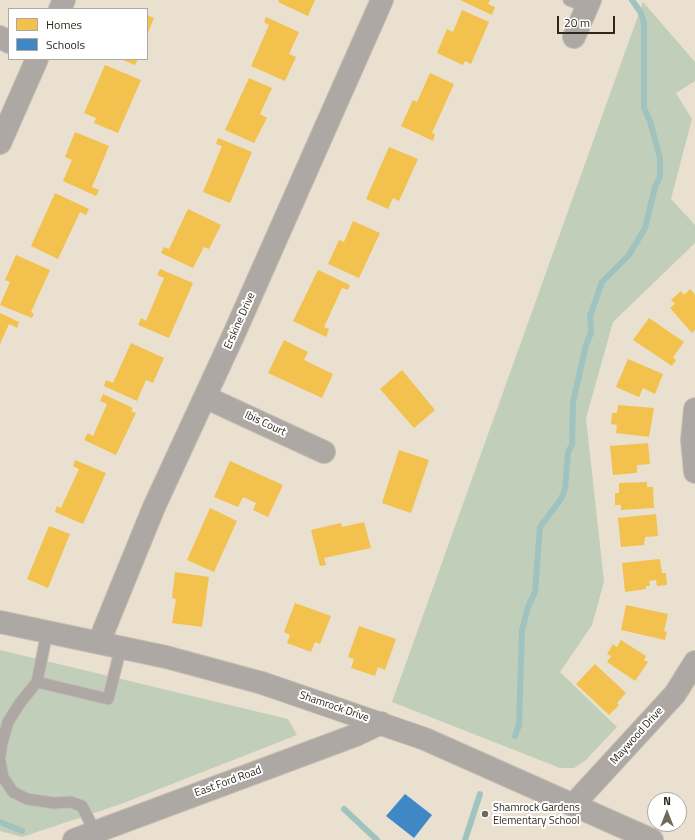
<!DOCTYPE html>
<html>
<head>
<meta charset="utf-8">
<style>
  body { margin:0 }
  #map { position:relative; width:695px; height:840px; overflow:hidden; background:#eae0d0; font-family:"Titillium Web",sans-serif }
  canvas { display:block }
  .legend { position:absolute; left:8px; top:8px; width:140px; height:52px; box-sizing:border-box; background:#fff; border:1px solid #aba9a4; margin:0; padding:5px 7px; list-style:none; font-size:12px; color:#2e271c }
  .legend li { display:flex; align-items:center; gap:8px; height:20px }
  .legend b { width:20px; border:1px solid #aba9a4 }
  .north { position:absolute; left:647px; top:792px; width:40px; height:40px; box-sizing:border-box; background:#fff; border:1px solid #aba9a4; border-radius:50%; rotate:0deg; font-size:11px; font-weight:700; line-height:16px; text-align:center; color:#2e271c }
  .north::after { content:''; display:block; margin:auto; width:14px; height:18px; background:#70685b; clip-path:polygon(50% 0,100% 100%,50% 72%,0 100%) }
  .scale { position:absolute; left:557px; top:16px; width:58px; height:18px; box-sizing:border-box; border:2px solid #2e271c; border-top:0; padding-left:5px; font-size:12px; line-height:14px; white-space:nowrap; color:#2e271c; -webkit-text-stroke:3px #fff; paint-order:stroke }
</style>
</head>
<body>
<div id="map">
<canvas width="695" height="840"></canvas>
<ul class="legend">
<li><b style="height:11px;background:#f2c14e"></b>Homes</li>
<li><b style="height:11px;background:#3f88c5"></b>Schools</li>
</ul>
<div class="north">N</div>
<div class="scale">20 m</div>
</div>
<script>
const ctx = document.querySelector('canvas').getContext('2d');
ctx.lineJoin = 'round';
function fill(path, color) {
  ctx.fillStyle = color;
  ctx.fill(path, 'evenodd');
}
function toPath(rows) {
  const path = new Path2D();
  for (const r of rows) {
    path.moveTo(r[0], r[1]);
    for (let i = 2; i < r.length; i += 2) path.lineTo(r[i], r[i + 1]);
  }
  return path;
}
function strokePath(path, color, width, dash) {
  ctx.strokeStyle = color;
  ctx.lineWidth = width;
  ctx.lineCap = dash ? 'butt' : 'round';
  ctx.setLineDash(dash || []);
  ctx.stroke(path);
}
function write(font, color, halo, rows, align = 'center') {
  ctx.font = font + ' "Titillium Web",sans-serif';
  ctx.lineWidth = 4;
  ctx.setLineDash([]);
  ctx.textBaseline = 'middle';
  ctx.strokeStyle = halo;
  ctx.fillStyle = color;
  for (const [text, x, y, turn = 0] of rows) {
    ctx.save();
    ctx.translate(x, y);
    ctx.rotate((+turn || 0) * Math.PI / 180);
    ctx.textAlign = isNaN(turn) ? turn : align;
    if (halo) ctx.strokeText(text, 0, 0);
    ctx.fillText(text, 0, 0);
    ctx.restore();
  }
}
fill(toPath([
  [643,2,695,62,695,81,676,93,692,119,671,199,695,225,695,243,613,322,586,418,604,582,592,625,560,672,617,727,585,761,574,768,560,768,392,702],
  [0,650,288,719,297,735,121,804,22,837,0,831]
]), '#c1ceba');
fill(toPath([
  [279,0,315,0,308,16,278,2],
  [460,0,490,0,488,4,495,7,492,15],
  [462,10,489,22,471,64,465,61,463,65,437,53,447,29,453,32],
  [147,15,154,18,147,35],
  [266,17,299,32,289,54,296,57,285,81,251,66,269,25,264,22],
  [120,59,138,59,135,65],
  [105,65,141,80,118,133,94,123,96,118,84,113],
  [430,73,454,84,432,133,435,134,433,141,401,126,413,100,417,102],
  [249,78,272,88,260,114,267,118,254,143,225,130],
  [75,132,109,146,92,187,99,190,96,196,63,181,72,160,65,157],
  [218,138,252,152,230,203,203,192,222,146,216,144],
  [389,147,418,159,399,201,393,198,388,209,366,199],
  [55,193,89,209,86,215,80,212,58,259,31,246],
  [188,209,221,225,209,249,204,247,193,268,161,253,164,247,169,249],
  [353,221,380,233,359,278,328,264,339,240,344,242],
  [16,255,50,270,31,312,34,314,32,318,0,305,10,282,5,280],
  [160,269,193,283,169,338,138,325,141,318,146,321,164,278,157,275],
  [318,270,350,285,348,290,342,288,324,327,329,329,326,337,293,321],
  [690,289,695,295,695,330,692,333,670,308,675,304,671,300,681,291,684,295],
  [0,313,19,322,17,328,9,324,0,344],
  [649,318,684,342,673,357,676,360,672,366,633,340],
  [284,340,308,352,304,360,333,374,322,398,268,373],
  [131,343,164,358,153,383,146,380,137,401,104,386,106,380,113,383],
  [628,359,663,374,655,394,643,388,639,397,616,387],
  [402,370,435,410,414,428,380,389],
  [103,394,133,408,131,411,136,413,116,455,84,440,88,433,93,436,107,404,100,401],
  [618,405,654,408,649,437,616,433,617,425,611,424,612,413,617,413],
  [648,443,650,464,637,465,637,473,613,475,610,446],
  [399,450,429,460,411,513,382,503],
  [75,460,106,473,83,524,55,512,57,506,61,508,79,469,73,466],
  [230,461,283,485,268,517,253,510,256,503,243,497,238,507,214,497],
  [647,482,647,487,653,487,654,508,621,510,621,505,615,505,615,493,619,493,619,483],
  [210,508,237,521,214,572,187,560],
  [656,514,658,536,645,537,644,545,621,547,618,518],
  [364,522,371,548,324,558,326,565,320,566,311,530,341,523,342,527],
  [49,526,70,534,48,588,27,579],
  [660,559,662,573,666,573,667,585,657,586,656,580,649,581,650,586,646,586,646,589,625,592,622,563],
  [175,572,209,577,202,627,172,623,176,599,172,598],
  [295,603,331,616,320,644,315,642,311,652,287,643,290,635,284,632],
  [626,605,668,614,664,631,667,632,665,640,621,630],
  [359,626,396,639,385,670,378,667,375,676,351,668,354,659,348,657],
  [621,640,646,656,644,660,648,662,635,681,607,662,611,656,607,654,613,644,617,647],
  [595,664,626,693,617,703,619,705,609,715,576,684]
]), '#f2c14e');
fill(toPath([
  [405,794,432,815,414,838,386,816]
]), '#3f88c5');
strokePath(toPath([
  [515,736,519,725,522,630,528,607,535,592,540,527,561,499,565,489,568,452,572,445,573,402,586,345,591,333,590,316,602,282,629,255,645,228,655,187,660,177,660,158,650,121,644,108,644,24,641,13,632,0],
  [344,809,377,840],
  [0,822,22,831],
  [465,840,480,794]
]), '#a0c3bf', 6);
const service = toPath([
  [569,0,586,7],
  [47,632,37,682,108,699,121,647],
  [0,756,2,743,8,722,20,703,37,682],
  [0,761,3,777,13,792,27,799,54,803,71,802,82,806,95,832]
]);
const minor = toPath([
  [60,9,64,0],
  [0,37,9,42],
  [574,37,590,0],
  [0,143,37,59],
  [205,397,324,452],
  [695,409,692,440,695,472],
  [99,642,154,507,234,334,382,0],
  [573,805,675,694,695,662],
  [74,840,356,735,381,723]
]);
const tertiary = toPath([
  [0,622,166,657,262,683,425,739,652,840]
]);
strokePath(service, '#c7beb2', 13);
strokePath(minor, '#c7beb2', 24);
strokePath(tertiary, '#c7beb2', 24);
strokePath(service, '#aea8a4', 11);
strokePath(minor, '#aea8a4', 22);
strokePath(tertiary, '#aea8a4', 22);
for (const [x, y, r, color] of [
  [485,814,4,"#70685b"]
]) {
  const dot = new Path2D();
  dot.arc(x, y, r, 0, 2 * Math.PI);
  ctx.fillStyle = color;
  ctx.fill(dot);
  strokePath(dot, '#fff', 1.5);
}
write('11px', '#2e271c', '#fff', [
  ["Erskine Drive",240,321,-66],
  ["Ibis Court",265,424,25],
  ["Shamrock Drive",334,707,19],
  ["Maywood Drive",637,736,-48],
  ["East Ford Road",228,782,-20]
]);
write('11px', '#2e271c', '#fff', [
  ["Shamrock Gardens",493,808],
  ["Elementary School",493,821]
], 'left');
</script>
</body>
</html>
